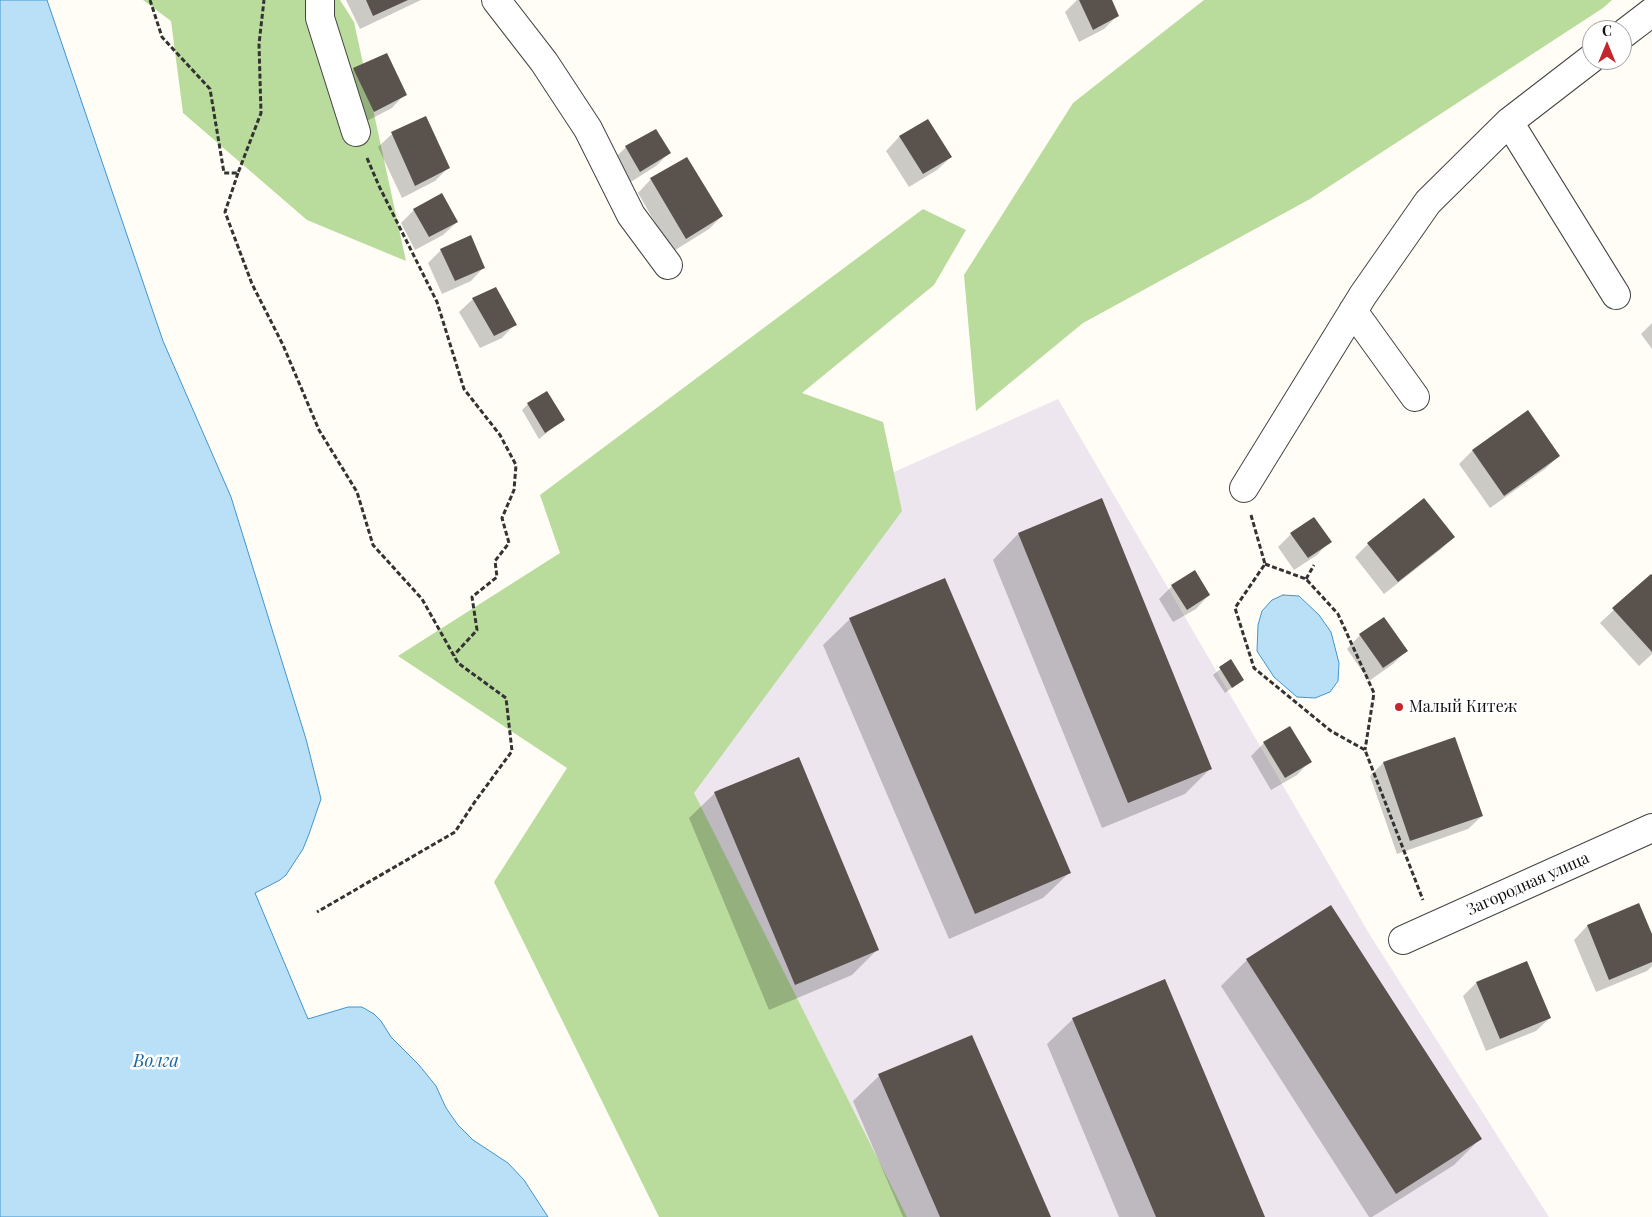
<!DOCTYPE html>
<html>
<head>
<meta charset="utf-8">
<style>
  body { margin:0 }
  #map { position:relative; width:1652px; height:1217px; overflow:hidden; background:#fffdf5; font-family:"Playfair Display",serif }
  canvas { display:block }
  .north { position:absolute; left:1582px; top:20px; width:50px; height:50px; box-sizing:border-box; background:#fff; border:1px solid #a0a0a0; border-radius:50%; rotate:0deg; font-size:14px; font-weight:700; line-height:20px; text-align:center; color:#111 }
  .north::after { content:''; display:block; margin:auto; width:18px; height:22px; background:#c4262e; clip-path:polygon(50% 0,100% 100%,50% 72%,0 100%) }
</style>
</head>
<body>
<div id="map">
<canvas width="1652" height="1217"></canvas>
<div class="north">С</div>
</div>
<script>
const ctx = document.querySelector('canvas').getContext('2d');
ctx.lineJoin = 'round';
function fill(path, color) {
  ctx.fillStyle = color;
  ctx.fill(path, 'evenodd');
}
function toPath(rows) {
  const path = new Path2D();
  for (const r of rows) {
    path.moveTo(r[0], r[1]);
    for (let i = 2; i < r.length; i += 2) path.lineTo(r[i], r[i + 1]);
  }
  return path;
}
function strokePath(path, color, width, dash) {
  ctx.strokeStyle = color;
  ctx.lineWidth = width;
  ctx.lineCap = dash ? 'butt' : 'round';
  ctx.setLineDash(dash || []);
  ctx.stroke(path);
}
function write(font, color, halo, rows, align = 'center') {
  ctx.font = font + ' "Playfair Display",serif';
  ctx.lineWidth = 5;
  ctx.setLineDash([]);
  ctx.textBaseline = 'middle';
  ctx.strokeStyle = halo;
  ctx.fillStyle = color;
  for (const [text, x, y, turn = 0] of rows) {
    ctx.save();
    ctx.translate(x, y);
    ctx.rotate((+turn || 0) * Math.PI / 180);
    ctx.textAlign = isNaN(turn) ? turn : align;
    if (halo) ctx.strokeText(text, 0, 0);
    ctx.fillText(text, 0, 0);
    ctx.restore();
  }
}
fill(toPath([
  [1058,399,1370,935,1549,1217,868,1217,662,806,858,488]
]), '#eee6ef');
fill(toPath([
  [143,0,340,0,354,22,406,261,307,220,183,113,171,21],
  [1204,0,1612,0,1603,8,1310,199,1083,323,976,411,964,275,1073,103],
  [923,209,966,230,934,285,802,393,883,422,902,511,694,793,907,1217,659,1217,494,882,567,768,398,656,560,553,540,495]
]), '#b9dc9c');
const water = toPath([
  [0,0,47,0,163,341,231,497,306,739,321,799,309,834,303,849,286,875,280,880,255,893,308,1019,348,1007,362,1007,374,1014,381,1021,391,1037,419,1065,436,1086,446,1108,458,1125,473,1140,508,1163,524,1180,548,1217,0,1217,0,0],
  [1283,595,1299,596,1319,615,1331,632,1339,663,1338,681,1330,692,1315,698,1297,697,1274,677,1257,651,1258,625,1262,611,1272,600,1283,595]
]);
fill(water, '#b9e0f7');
strokePath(water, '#3f96cf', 1);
fill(toPath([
  [346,0,421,0,360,29],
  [1077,0,1110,0,1117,16,1104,29,1079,42,1065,12],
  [354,69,405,94,392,108,361,124,341,82],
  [928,121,951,157,937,170,909,187,886,151,899,137],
  [392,134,448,168,435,181,402,198,378,147],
  [626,147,669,153,656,166,626,185,613,160],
  [686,159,722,216,709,229,672,252,638,193,651,179],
  [414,210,457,222,443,235,415,250,401,223],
  [441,250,484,267,471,281,442,294,428,263],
  [495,288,515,324,502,338,480,348,459,312,473,299],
  [1652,323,1652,349,1641,334],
  [528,404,563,420,539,439,522,410],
  [1528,412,1559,456,1545,469,1490,508,1459,464,1472,451],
  [1018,534,1211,768,1185,794,1102,828,993,560],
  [1291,534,1330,541,1317,555,1294,570,1278,547],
  [1454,537,1440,550,1384,594,1355,557,1368,544],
  [1651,575,1652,577,1652,654,1639,666,1600,623],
  [944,579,1069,873,1043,898,949,939,823,645,849,620],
  [1172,586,1209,595,1196,609,1173,622,1159,599],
  [1360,635,1406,651,1393,664,1369,681,1347,649],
  [1230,661,1242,680,1225,693,1213,675],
  [1455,739,1482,816,1468,829,1397,854,1370,776,1383,763],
  [1264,743,1310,761,1297,775,1271,790,1251,756],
  [715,793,878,949,852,975,769,1010,689,818],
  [1638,905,1652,938,1652,966,1647,971,1596,992,1574,940,1587,926],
  [1331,907,1480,1139,1454,1165,1372,1217,1369,1217,1221,986,1247,960],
  [1476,983,1550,1018,1536,1031,1486,1051,1463,996],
  [1073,1019,1264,1217,1119,1217,1047,1044],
  [879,1076,1049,1217,903,1217,853,1101]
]), '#0003');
fill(toPath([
  [366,0,408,0,373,16],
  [1079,0,1112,0,1119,16,1093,30],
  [387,53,407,95,374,112,353,68],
  [426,116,450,168,415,186,391,132],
  [928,119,952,157,923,174,899,136],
  [656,129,671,153,640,172,625,146],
  [687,157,723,216,686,239,650,178],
  [442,193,458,222,429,237,413,209],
  [471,235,485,268,455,281,440,249],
  [496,287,517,325,494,336,472,298],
  [547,391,565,420,545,433,527,403],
  [1528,410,1560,456,1504,496,1472,450],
  [1102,498,1212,769,1128,803,1018,533],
  [1424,498,1455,537,1398,582,1367,543],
  [1314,517,1332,542,1308,558,1290,533],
  [1195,570,1210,595,1187,610,1171,585],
  [1651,574,1652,575,1652,652,1612,608],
  [945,578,1071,873,975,914,849,618],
  [1384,617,1408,651,1383,668,1359,634],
  [1231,659,1244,680,1232,688,1219,667],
  [1290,726,1312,762,1285,778,1263,742],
  [1455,737,1483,816,1410,841,1383,762],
  [799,757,879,950,795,985,714,792],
  [1639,903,1652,934,1652,962,1609,980,1587,925],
  [1331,905,1482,1139,1396,1194,1246,959],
  [1527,961,1551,1018,1500,1039,1476,982],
  [1165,979,1265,1217,1156,1217,1072,1018],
  [972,1035,1051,1217,940,1217,878,1074]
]), '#5a524d');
const minor = toPath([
  [320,0,320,18,356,132],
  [496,0,544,62,588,129,631,215,668,265],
  [1622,35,1652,12],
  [1509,122,1616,295],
  [1353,311,1415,397],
  [1244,488,1363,295,1428,202,1509,122,1592,58],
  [1403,940,1652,828]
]);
strokePath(minor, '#444', 30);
strokePath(toPath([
  [150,0,162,37,210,89,224,173,238,173,261,113,259,44,264,0],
  [367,158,379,186,437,302,464,389,500,435,516,465,514,490,502,518,509,543,495,561,497,577,472,597,477,630,454,655],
  [238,173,225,212,252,284,283,345,319,430,357,492,373,545,422,599,458,663,506,698,512,751,474,803,455,832,317,912],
  [1251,515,1265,564,1235,608,1254,668,1331,731,1365,750,1423,900],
  [1265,564,1306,579,1338,614,1374,693,1365,750],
  [1306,579,1314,565]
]), '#333', 3, [5, 2.5]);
strokePath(minor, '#fff', 28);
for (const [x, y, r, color] of [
  [1399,707,5,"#c4262e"]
]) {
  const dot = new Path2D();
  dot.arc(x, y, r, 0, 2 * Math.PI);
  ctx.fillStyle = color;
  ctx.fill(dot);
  strokePath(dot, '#fff', 2);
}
write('16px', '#111', '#fff', [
  ["Малый Китеж",1409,707]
], 'left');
write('16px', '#111', '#fff', [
  ["Загородная улица",1528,884,-24]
]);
write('italic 18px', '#1768a6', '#fff', [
  ["Волга",156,1061]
]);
</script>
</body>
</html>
